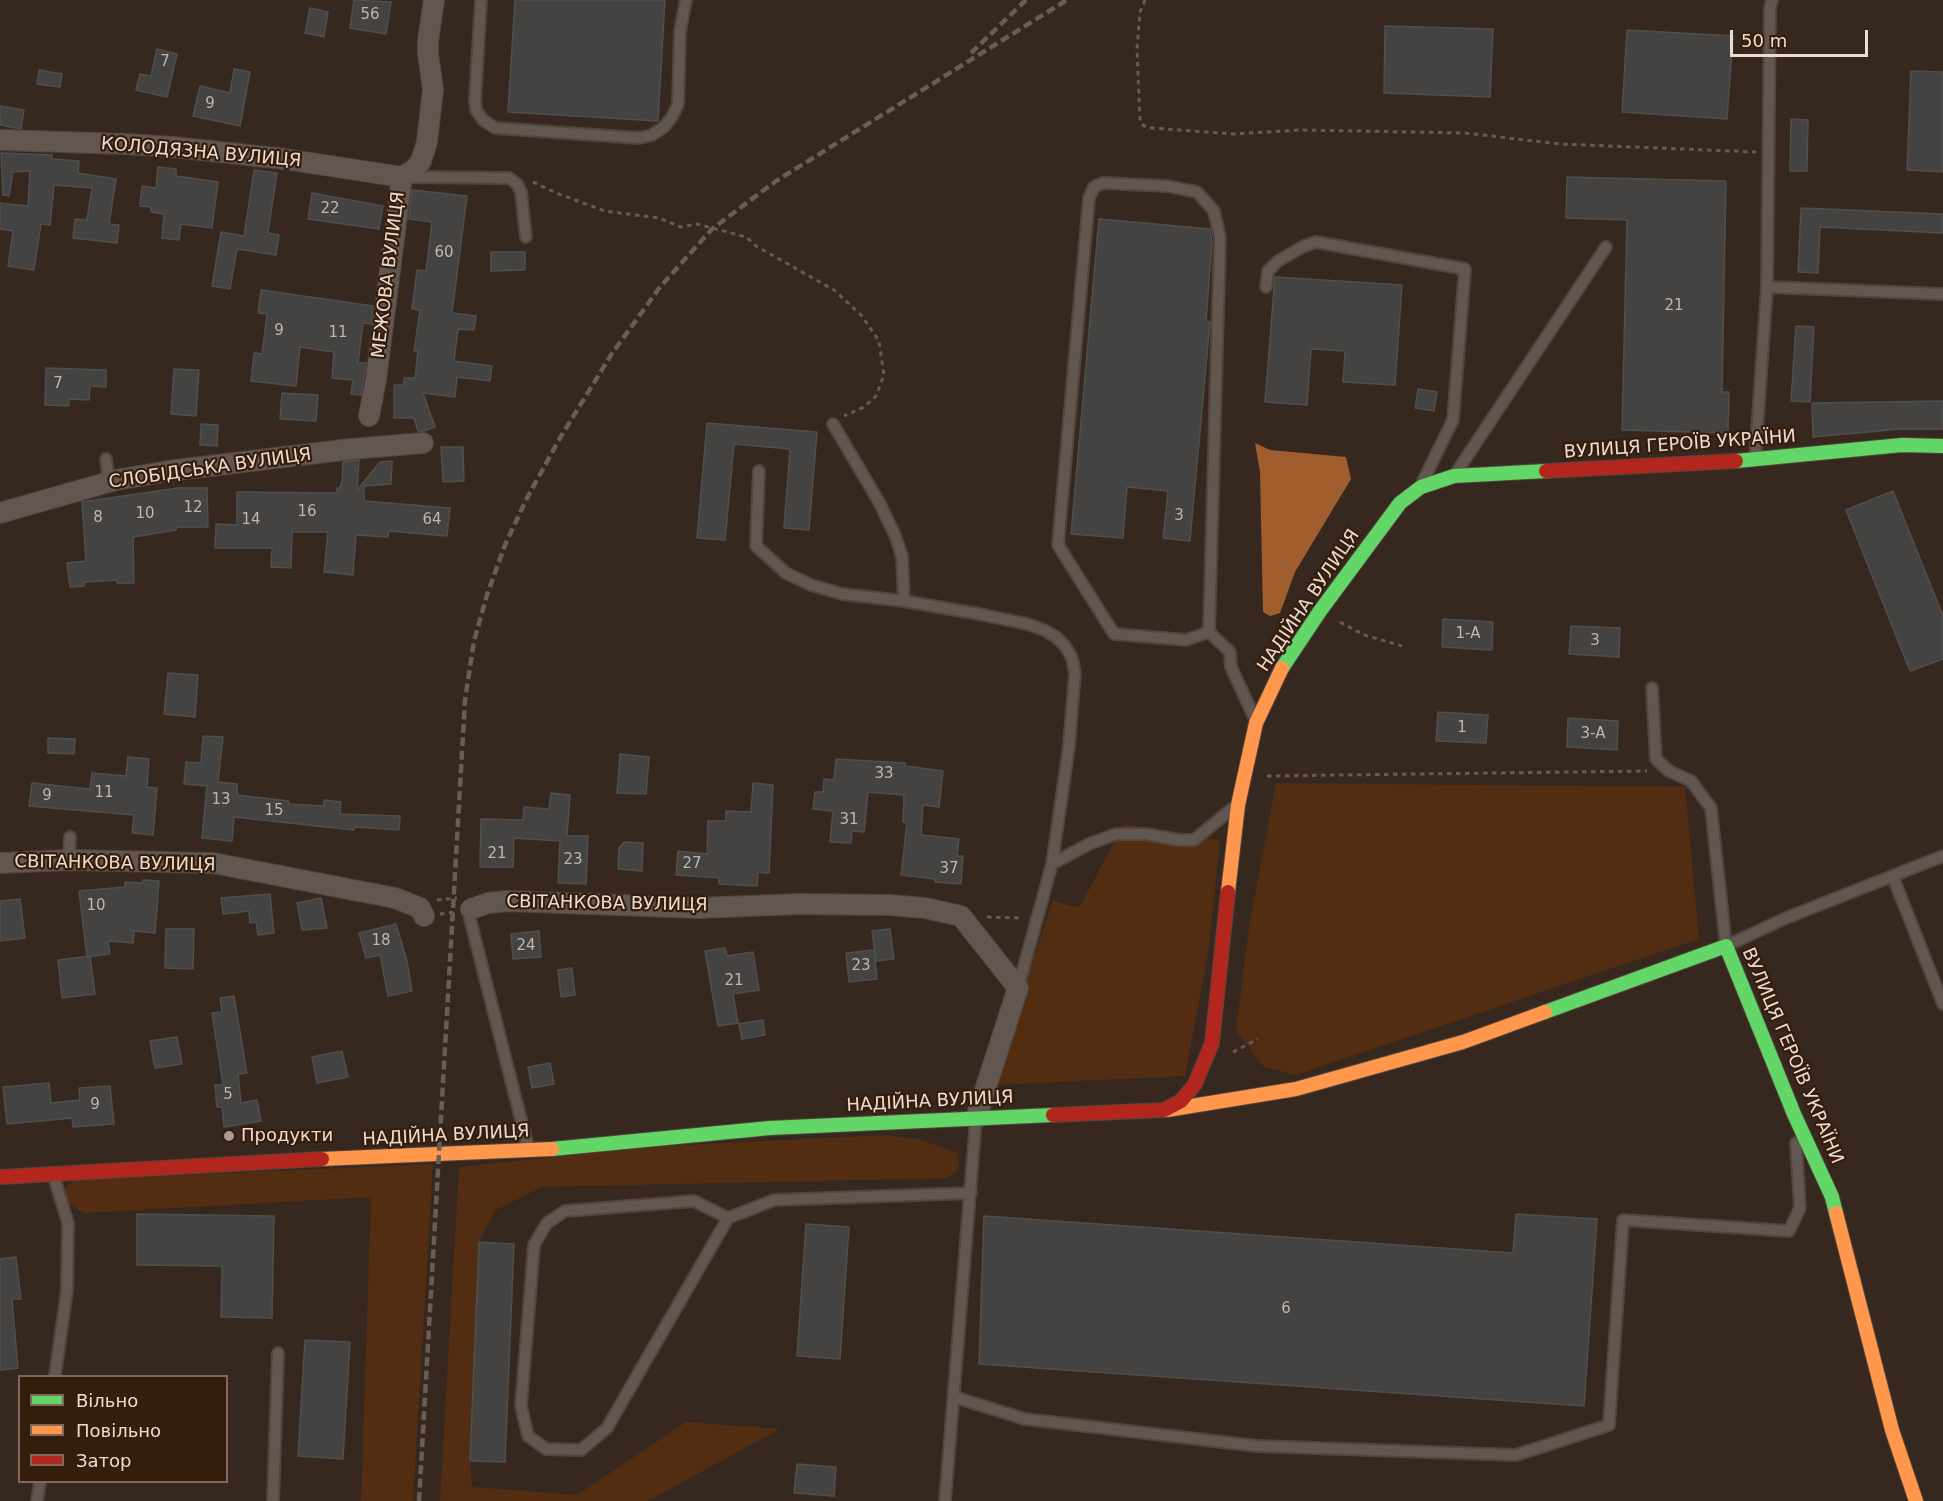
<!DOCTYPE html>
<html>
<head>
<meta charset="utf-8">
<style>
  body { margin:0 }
  #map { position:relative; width:1943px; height:1501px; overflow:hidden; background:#36281f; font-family:"DejaVu Sans",sans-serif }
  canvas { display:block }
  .legend { position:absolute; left:18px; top:1375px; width:210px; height:108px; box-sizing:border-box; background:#351d0c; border:2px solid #7e695b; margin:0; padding:8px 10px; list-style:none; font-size:18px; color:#ecdbd1 }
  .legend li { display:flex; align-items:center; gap:12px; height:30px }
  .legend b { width:30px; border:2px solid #7e695b }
  .scale { position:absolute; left:1730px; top:30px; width:138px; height:27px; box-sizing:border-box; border:3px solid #ecdbd1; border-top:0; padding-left:8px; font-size:18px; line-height:21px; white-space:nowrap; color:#ecdbd1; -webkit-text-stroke:4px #351d0c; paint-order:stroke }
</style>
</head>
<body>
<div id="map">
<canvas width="1943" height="1501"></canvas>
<ul class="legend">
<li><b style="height:8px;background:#63d668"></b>Вільно</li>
<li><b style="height:8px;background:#ff974d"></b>Повільно</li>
<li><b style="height:8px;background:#b3261e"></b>Затор</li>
</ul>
<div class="scale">50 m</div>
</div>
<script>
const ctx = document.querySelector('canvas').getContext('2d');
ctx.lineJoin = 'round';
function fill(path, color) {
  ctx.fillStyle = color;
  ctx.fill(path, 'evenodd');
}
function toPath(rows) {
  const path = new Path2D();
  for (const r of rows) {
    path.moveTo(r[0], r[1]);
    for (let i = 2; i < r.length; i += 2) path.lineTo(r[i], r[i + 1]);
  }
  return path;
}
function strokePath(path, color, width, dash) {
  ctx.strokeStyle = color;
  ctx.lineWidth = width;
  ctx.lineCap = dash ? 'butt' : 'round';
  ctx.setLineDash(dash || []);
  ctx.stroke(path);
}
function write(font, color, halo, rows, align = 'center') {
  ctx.font = font + ' "DejaVu Sans",sans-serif';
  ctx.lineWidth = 4.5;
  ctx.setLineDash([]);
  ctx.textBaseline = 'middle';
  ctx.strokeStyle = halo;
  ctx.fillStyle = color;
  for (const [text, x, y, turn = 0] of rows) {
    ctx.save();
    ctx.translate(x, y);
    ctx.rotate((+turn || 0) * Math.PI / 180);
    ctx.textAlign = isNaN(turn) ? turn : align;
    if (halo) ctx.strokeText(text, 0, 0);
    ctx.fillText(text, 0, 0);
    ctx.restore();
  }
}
fill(toPath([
  [1276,783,1685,787,1699,939,1295,1075,1264,1067,1236,1031,1249,927],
  [1124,824,1220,840,1208,954,1185,1076,991,1085,1053,901,1079,908],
  [888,1135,921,1140,958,1153,959,1168,948,1178,542,1187,494,1211,479,1242,470,1461,472,1487,577,1495,686,1422,780,1429,648,1501,440,1501,459,1167,664,1146],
  [433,1164,413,1501,361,1501,371,1197,84,1213,66,1202,63,1190,73,1180]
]), '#522d11');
fill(toPath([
  [1255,443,1270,450,1346,457,1351,479,1295,572,1280,613,1270,616,1263,612,1260,472]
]), '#a05d2d');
const building = toPath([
  [354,0,391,2,386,34,350,28,354,0],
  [515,0,665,0,658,121,508,112,515,0],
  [310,8,328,12,324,37,305,33,310,8],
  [1385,26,1493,29,1490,97,1384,93,1385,26],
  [1627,30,1733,36,1727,119,1622,112,1627,30],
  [157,49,177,54,167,97,136,90,140,74,151,76,157,49],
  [234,69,250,72,240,126,193,116,200,86,230,93,234,69],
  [39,70,62,74,60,87,37,84,39,70],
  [1911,71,1943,72,1943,172,1907,170,1911,71],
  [0,106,24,110,21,129,0,125,0,106],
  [1791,119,1808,120,1807,171,1790,171,1791,119],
  [1,153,52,155,52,159,79,161,78,173,116,179,109,224,119,225,117,243,73,238,75,219,87,220,92,188,54,185,50,225,41,224,34,270,8,266,13,231,0,229,0,203,28,206,30,171,13,172,9,196,3,195,1,153],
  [158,167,176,169,176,176,218,182,212,228,181,224,179,240,162,238,164,214,151,212,151,207,140,206,142,186,156,188,158,167],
  [254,170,277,173,268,233,279,235,276,255,237,249,230,289,212,286,221,232,244,236,254,170],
  [1567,177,1726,181,1722,392,1729,392,1728,433,1622,430,1627,220,1566,218,1567,177],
  [412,190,467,196,452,313,476,316,474,330,458,329,454,361,492,366,490,381,457,377,455,397,423,393,435,427,424,431,418,431,414,418,394,418,394,385,404,385,404,378,415,378,418,351,414,351,420,310,412,309,417,270,426,271,432,222,409,219,412,190],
  [312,193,383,206,379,229,308,219,312,193],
  [1801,208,1943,214,1943,233,1820,227,1818,273,1798,272,1801,208],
  [1099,219,1210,229,1212,242,1206,321,1210,322,1190,541,1163,538,1168,491,1127,487,1123,538,1071,534,1099,219],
  [491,252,525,252,525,270,491,271,491,252],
  [1275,277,1402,285,1395,385,1343,382,1345,351,1311,349,1307,405,1265,402,1275,277],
  [261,290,373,306,371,324,363,323,358,363,366,363,361,395,351,394,353,380,332,378,334,352,300,347,296,386,251,381,254,353,262,354,267,314,258,313,261,290],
  [1796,326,1814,327,1810,402,1791,401,1796,326],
  [46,368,106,370,106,387,90,386,89,400,69,399,69,406,45,405,46,368],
  [174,369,199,370,196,416,171,414,174,369],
  [1418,389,1437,392,1434,411,1415,408,1418,389],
  [282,393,318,395,316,421,280,419,282,393],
  [1943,401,1943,429,1900,429,1813,437,1812,403,1943,401],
  [707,423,817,432,809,530,784,528,790,449,734,444,725,540,697,538,707,423],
  [201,424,218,425,217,446,200,445,201,424],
  [441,447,463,447,464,481,443,482,441,447],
  [359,460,357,490,380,462,392,461,391,484,364,486,364,501,450,508,447,536,389,531,388,537,356,535,353,575,324,572,328,532,292,532,291,568,271,567,272,548,215,548,216,524,237,525,237,492,337,493,337,488,340,488,342,481,343,462,359,460],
  [178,488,207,488,208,527,177,527,176,530,133,537,134,583,117,583,117,580,84,582,84,586,70,587,67,563,86,561,82,502,178,488],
  [1893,491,1943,616,1943,659,1910,671,1846,510,1893,491],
  [1443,619,1493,622,1492,650,1442,647,1443,619],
  [1571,626,1620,628,1619,657,1569,654,1571,626],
  [168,673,198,675,195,717,164,714,168,673],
  [1438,712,1488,715,1486,743,1436,741,1438,712],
  [1568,718,1618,721,1617,750,1567,747,1568,718],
  [203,736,223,737,218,782,237,784,237,795,289,801,289,804,324,806,324,800,341,802,340,814,400,816,399,830,354,827,354,830,234,817,232,841,202,838,207,786,184,784,186,762,201,763,203,736],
  [48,738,75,739,74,754,48,753,48,738],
  [620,754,649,757,646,794,617,793,620,754],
  [128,757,149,759,147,787,157,788,153,835,132,833,134,815,29,806,32,783,90,789,92,773,126,776,128,757],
  [836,759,905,763,905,766,943,771,939,807,923,805,921,835,959,839,957,856,963,856,961,884,935,882,935,879,901,875,907,823,903,822,904,795,868,792,864,832,852,831,851,843,830,842,833,811,813,809,815,792,823,792,824,779,834,780,836,759],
  [753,783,773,785,769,873,758,872,757,886,719,884,719,878,676,875,678,851,707,854,708,821,726,821,726,811,751,812,753,783],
  [551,793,570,795,567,836,588,836,586,884,558,883,560,841,514,838,513,867,480,867,481,819,523,820,524,807,549,809,551,793],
  [624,842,643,843,642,871,618,869,619,848,624,842],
  [143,880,159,881,155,933,134,931,133,943,108,941,110,954,87,957,79,891,125,887,125,882,143,883,143,880],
  [270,894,274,933,258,935,256,922,250,923,249,911,223,914,221,898,270,894],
  [321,898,327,928,302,930,297,903,321,898],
  [20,899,25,938,0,941,0,901,20,899],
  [396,924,407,961,412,991,388,996,380,955,366,958,359,933,396,924],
  [166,929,194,929,193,969,165,968,166,929],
  [890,929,894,959,876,961,872,931,890,929],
  [539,931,541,957,513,959,511,934,539,931],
  [725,948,727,956,753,952,759,990,733,994,738,1023,718,1026,705,951,725,948],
  [874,950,877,979,849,982,846,953,874,950],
  [90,956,95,994,62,998,58,960,90,956],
  [572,968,575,995,561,997,558,970,572,968],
  [234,996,247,1073,238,1074,241,1103,257,1100,261,1121,224,1127,222,1107,217,1107,215,1085,223,1085,212,1013,222,1012,220,998,234,996],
  [763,1020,765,1035,742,1039,739,1024,763,1020],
  [177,1037,182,1064,155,1068,150,1041,177,1037],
  [342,1051,348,1077,317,1083,312,1057,342,1051],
  [550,1063,554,1084,532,1088,528,1067,550,1063],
  [49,1083,51,1103,80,1100,79,1088,110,1086,114,1124,73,1127,72,1118,7,1124,3,1087,49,1083],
  [137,1214,274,1216,272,1318,221,1317,222,1266,137,1265,137,1214],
  [1516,1214,1597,1219,1584,1406,979,1364,984,1216,1513,1253,1516,1214],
  [806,1224,849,1227,840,1359,797,1356,806,1224],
  [479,1242,514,1244,505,1462,470,1461,479,1242],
  [16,1257,21,1299,12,1299,18,1368,0,1370,0,1259,16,1257],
  [305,1340,350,1342,343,1459,298,1456,305,1340],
  [797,1464,836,1467,834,1496,794,1493,797,1464]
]);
fill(building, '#454341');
strokePath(building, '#4e504e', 1.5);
const lane = toPath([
  [481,0,475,100,476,110,483,120,495,128,639,138,652,135,664,127,672,117,678,104,680,32,686,0],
  [408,177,509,178,517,184,521,192,526,237],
  [1266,287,1268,271,1278,261,1304,246,1316,242,1465,269,1453,420,1423,481],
  [1767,287,1943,294],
  [833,424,879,502,895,535,902,556,904,601],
  [106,459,109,481],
  [1755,460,1767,287,1770,8,1772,0],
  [759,471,756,546,786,573,811,585,842,594,904,601,979,614,1027,624,1044,630,1056,637,1065,646,1072,658,1075,673,1069,746,1052,864,1018,988],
  [1456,473,1606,247],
  [1209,632,1186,640,1114,634,1058,545,1089,198,1094,187,1103,183,1167,186,1197,192,1214,211,1220,238,1209,632,1230,652,1231,667,1254,717],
  [1652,688,1656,759,1669,771,1691,781,1711,808,1726,946,1786,918,1943,856],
  [69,860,70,837],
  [1052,864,1089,844,1116,834,1146,834,1179,840,1194,840,1233,808],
  [1893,877,1943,1004],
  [471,909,470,919,529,1151],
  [53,1174,68,1223,67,1290,55,1376],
  [728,1218,694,1201,565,1211,547,1223,534,1245,521,1406,528,1436,546,1449,581,1450,607,1428,728,1218,774,1200,971,1193],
  [954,1397,1025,1419,1257,1446,1516,1455,1609,1425,1623,1220,1789,1231,1800,1208,1796,1143],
  [37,1501,40,1482],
  [273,1501,278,1353],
  [945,1501,976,1119]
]);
const street = toPath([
  [0,140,125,144,173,147,285,159,402,177],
  [369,416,376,379,402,177,414,170,421,161,427,142,433,89,428,54,428,41,434,0],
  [0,513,116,480,168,471,351,449,423,443],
  [0,863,69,860,213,863,395,898,420,908,424,916],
  [471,909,488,903,507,901,699,908,799,904,890,905,925,908,961,916,1018,988,976,1118]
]);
const fast = toPath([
  [1736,461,1902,445,1943,446],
  [1282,668,1320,611,1400,503,1421,487,1454,476,1546,471],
  [1545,1012,1726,946,1794,1114,1832,1197,1836,1213],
  [552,1149,770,1128,1053,1115]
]);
const slow = toPath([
  [1228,892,1238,805,1256,723,1282,668],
  [1167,1110,1296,1089,1463,1042,1545,1012],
  [322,1159,552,1149],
  [1836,1213,1892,1430,1916,1501]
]);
const jam = toPath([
  [1546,471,1736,461],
  [1053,1115,1164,1110,1181,1101,1195,1084,1212,1043,1228,892],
  [0,1177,322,1159]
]);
strokePath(lane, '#52453e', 14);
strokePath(street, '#52453e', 22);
strokePath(fast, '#52453e', 16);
strokePath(slow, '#52453e', 16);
strokePath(jam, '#52453e', 16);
strokePath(toPath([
  [1145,0,1140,12,1137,49,1140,121,1144,126,1152,128,1234,134,1300,130,1465,133,1560,144,1756,152],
  [533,182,556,193,605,211,659,218,681,227,697,224,746,237,756,246,834,290,862,316,879,341,884,375,876,396,864,407,844,416],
  [1340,622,1364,635,1402,646],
  [1267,776,1647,771],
  [437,900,457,898],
  [440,914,455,912],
  [987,917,1022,918],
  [1233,1052,1258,1039]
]), '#665c56', 3, [4.5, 4.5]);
strokePath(lane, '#615750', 10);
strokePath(street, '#615750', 20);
strokePath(fast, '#63d668', 14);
strokePath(slow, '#ff974d', 14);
strokePath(jam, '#b3261e', 14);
strokePath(toPath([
  [971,53,1026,0],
  [419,1501,465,700,474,641,487,595,505,545,527,498,560,438,611,355,660,287,712,229,776,181,1067,0]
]), '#695e57', 4.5, [9, 4.5]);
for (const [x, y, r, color] of [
  [229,1136,6,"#ac9c93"]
]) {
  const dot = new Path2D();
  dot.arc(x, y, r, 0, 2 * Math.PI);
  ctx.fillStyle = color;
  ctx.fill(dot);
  strokePath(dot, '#351d0c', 2);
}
write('15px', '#c2b5ad', null, [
  ["56",370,15],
  ["7",165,62],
  ["9",210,104],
  ["22",330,209],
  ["60",444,253],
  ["21",1674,306],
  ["9",279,331],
  ["11",338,333],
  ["7",58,384],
  ["12",193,508],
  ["16",307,512],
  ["10",145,514],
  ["3",1179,516],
  ["8",98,518],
  ["14",251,520],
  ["64",432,520],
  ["1-А",1468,634],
  ["3",1595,641],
  ["1",1462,728],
  ["3-А",1593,734],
  ["33",884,774],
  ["11",104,793],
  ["9",47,796],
  ["13",221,800],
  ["15",274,811],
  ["31",849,820],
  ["21",497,854],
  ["23",573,860],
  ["27",692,864],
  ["37",949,869],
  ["10",96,906],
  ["18",381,941],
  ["24",526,946],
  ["23",861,966],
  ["21",734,981],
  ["5",228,1095],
  ["9",95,1105],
  ["6",1286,1309]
]);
write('18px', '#ecdbd1', '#351d0c', [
  ["КОЛОДЯЗНА ВУЛИЦЯ",201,153,5],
  ["МЕЖОВА ВУЛИЦЯ",389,275,-83],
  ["ВУЛИЦЯ ГЕРОЇВ УКРАЇНИ",1680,445,-4],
  ["СЛОБІДСЬКА ВУЛИЦЯ",210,469,-8],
  ["НАДІЙНА ВУЛИЦЯ",1309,601,-56],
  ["СВІТАНКОВА ВУЛИЦЯ",115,864,1],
  ["СВІТАНКОВА ВУЛИЦЯ",607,904,1],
  ["ВУЛИЦЯ ГЕРОЇВ УКРАЇНИ",1792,1056,67],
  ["НАДІЙНА ВУЛИЦЯ",930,1102,-3],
  ["НАДІЙНА ВУЛИЦЯ",446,1136,-3]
]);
write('18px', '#ecdbd1', '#351d0c', [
  ["Продукти",241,1136]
], 'left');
</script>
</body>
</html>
